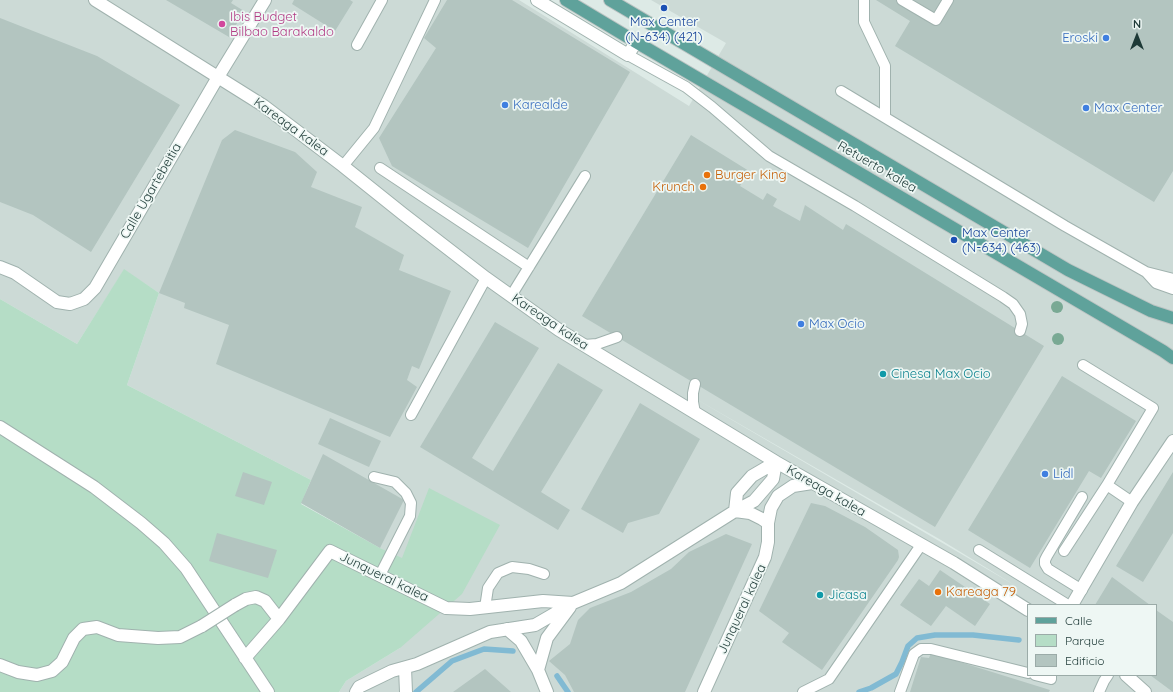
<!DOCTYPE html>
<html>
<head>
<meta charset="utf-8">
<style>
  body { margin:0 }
  #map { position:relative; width:1173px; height:692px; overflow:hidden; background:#ddeae6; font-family:Quicksand,sans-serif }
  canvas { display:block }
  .legend { position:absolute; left:1027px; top:604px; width:130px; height:72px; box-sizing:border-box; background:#eef7f4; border:1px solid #9baba8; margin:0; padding:5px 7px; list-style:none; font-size:12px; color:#1e3a37 }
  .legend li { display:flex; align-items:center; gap:8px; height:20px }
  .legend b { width:20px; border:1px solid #9baba8 }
  .north { position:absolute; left:1117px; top:16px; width:40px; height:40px; -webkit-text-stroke:3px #eef7f4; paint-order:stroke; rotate:0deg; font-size:11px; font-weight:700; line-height:16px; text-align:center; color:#1e3a37 }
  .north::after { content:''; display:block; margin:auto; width:14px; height:18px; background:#1e3a37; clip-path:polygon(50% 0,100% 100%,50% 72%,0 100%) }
</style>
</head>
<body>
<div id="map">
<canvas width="1173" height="692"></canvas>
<ul class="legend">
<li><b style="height:5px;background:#5fa29b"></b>Calle</li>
<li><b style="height:11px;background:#b5ddc6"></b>Parque</li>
<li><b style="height:11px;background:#b3c5c0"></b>Edificio</li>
</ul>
<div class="north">N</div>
</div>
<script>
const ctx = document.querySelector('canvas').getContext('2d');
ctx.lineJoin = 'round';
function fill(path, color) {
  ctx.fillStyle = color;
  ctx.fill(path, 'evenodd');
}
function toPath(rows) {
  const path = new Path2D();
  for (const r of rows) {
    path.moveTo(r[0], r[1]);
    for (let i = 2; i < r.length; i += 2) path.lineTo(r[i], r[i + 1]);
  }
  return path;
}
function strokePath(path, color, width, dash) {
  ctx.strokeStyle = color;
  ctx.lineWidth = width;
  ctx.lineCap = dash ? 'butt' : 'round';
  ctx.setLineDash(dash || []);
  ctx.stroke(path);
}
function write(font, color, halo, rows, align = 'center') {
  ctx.font = font + ' Quicksand,sans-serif';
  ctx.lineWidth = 3.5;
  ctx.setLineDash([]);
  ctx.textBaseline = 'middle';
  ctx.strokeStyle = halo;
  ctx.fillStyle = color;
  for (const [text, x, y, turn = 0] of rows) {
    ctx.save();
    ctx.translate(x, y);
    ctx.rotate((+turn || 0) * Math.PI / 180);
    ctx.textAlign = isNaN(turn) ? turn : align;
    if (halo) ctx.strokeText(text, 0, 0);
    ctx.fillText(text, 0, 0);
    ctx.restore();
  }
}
fill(toPath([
  [0,0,519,0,689,106,726,43,651,0,1173,0,1173,692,339,692,346,681,400,648,402,559,380,548,301,503,311,480,127,385,159,293,124,270,77,344,0,299],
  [691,396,941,540,1016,586],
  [1028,605,1156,605,1156,675,1028,675]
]), '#ccdad6');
fill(toPath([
  [124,269,159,293,127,385,311,480,301,504,380,548,402,558,429,488,500,525,462,594,400,648,346,681,339,692,0,692,0,299,77,344]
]), '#b5ddc6');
strokePath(toPath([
  [557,676,568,692],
  [416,692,452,661,484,649,513,651],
  [859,692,871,688,896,674,902,662,908,646,917,638,935,635,973,635,1019,640]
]), '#81bad3', 5.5);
fill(toPath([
  [166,0,233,0,231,3,244,11,229,37],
  [294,0,350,0,353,2,335,31,292,4],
  [447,0,512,0,630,72,528,248,392,166,379,138,436,48,424,38],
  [876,0,1173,0,1173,171,1154,202,895,46,910,21],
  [0,18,97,56,180,105,91,252,33,215,0,202],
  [235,130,295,152,317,172,311,187,362,207,355,227,404,255,399,270,451,291,419,369,412,366,407,380,417,387,390,437,216,364,229,325,184,308,185,303,159,293,222,140],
  [691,135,749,171,740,186,763,200,767,193,777,199,773,206,800,221,805,205,843,230,846,224,1044,346,935,527,582,316],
  [495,322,539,348,472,458,493,471,558,363,603,390,541,492,570,510,558,530,420,447],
  [1062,376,1136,421,1101,478,1089,471,1030,568,968,530],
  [640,403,700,439,659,514,628,523,623,533,581,509],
  [330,418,381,441,369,467,318,444],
  [323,454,404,500,380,548,301,503],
  [243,472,272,482,264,505,235,496],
  [1173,472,1173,533,1143,582,1116,566],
  [811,503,825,506,865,527,898,550,899,557,898,560,822,670,782,642,789,633,759,611],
  [217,533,277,550,268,578,209,561],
  [726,534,752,544,685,692,574,692,565,675,549,661,570,644,578,620,590,608,631,592,671,569,689,552],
  [940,570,990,604,975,626,946,606,931,626,900,605,919,579,929,586],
  [1112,577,1150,605,1095,605],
  [1156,610,1173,622,1173,692,1150,675,1156,675],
  [931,653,1050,690,1049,692,910,692,921,657,929,658],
  [485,669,511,692,453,692]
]), '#b3c5c0');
const service = toPath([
  [864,0,864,22,885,66,885,117],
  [902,0,936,20,948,0],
  [357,45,382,0],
  [628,55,686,87,712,107,769,156,855,206,1003,297,1013,304,1020,314,1022,324,1020,331],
  [841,91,1065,226,1146,272,1156,283,1173,289],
  [343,166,374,128,435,0],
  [380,168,529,267],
  [1146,272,1173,279],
  [511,296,585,176],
  [584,345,597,344,617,337],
  [1083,365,1153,408,1107,485,1132,502],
  [695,384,693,393,693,402,695,413],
  [411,415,486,278],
  [374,477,395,482,406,493,411,503,410,516,380,575],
  [979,550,1068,605],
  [1064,551,1107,485],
  [1082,590,1048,569,1045,564,1045,560,1047,556,1082,497],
  [485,608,488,588,498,573,512,567,529,569,544,574],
  [1035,675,1051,679,1051,675],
  [803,692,829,679,921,545],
  [900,692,914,654,921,649,931,649,1028,673],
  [1099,692,1104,681,1108,675]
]);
const minor = toPath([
  [95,0,264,106,343,166,403,214,486,278,559,330,776,462,954,563,1028,610],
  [537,0,628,55,636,42],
  [0,267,15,273,57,302,70,304,84,299,95,288,218,77,265,0],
  [0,427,94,487,141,523,164,543,186,568,268,692],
  [735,511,737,493,752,476,776,462],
  [735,511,750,513,762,519,768,523],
  [235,605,246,599,256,597,265,601,279,619],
  [1072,605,1132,502,1173,441],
  [507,629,521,641,538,670],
  [245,658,279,619,330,551,446,608,470,609,543,601,573,603],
  [0,665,18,672,37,675,52,671,62,662,74,638,83,629,97,627,118,635,158,638,180,637,202,626],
  [405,668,406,692],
  [1126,675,1145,692],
  [356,692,359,687,392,671,417,664,490,632,535,625,573,603,621,583,735,511,754,501,773,479,776,462],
  [547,692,538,670,547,638,570,607],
  [704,692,765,557,768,542,768,523,771,508,778,496,793,486,812,483]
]);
const primary = toPath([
  [566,0,636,42,1163,351,1173,358],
  [610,0,1068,270,1151,311,1173,318]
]);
strokePath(service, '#a0b2ae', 12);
strokePath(minor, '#a0b2ae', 14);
strokePath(primary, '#bcc4c3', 14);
strokePath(service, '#fff', 10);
strokePath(minor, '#fff', 12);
strokePath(primary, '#5fa29b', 12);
const minorBridge = toPath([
  [202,626,235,605]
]);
strokePath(minorBridge, '#a0b2ae', 14, []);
strokePath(minorBridge, '#fff', 12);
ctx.fillStyle = '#79a994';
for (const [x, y] of [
  [1057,307],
  [1058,339]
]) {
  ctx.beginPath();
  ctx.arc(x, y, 6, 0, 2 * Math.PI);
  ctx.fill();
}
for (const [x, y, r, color] of [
  [664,8,4,"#1a4fb4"],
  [222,24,4,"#d1479c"],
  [1106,38,4,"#3f7fe0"],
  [505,105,4,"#3f7fe0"],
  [1086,108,4,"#3f7fe0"],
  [707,175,4,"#e8710a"],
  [703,187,4,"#e8710a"],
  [954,240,4,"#1a4fb4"],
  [801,324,4,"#3f7fe0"],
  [883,374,4,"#0f9aa8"],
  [1045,474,4,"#3f7fe0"],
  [938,592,4,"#e8710a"],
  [820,595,4,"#0f9aa8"]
]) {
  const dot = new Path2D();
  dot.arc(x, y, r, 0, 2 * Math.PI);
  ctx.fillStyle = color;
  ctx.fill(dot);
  strokePath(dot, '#eef7f4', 1.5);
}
write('13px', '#b23c85', '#eef7f4', [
  ["Ibis Budget",230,17],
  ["Bilbao Barakaldo",230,32]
], 'left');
write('13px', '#164399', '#eef7f4', [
  ["Max Center",664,22],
  ["(N-634) (421)",664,37],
  ["Max Center",962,233,"left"],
  ["(N-634) (463)",962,248,"left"]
]);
write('13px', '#366cbe', '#eef7f4', [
  ["Eroski",1098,38,"right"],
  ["Karealde",513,105],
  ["Max Center",1094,108],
  ["Max Ocio",809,324],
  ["Lidl",1053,474]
], 'left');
write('13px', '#1e3a37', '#eef7f4', [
  ["Kareaga kalea",291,127,36],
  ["Retuerto kalea",877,167,30],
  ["Calle Ugartebeitia",151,191,-60],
  ["Kareaga kalea",550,322,34],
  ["Kareaga kalea",826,491,30],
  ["Junqueral kalea",384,577,26],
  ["Junqueral kalea",742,609,-65]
]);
write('13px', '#c56008', '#eef7f4', [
  ["Burger King",715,175],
  ["Krunch",695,187,"right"],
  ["Kareaga 79",946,592]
], 'left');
write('13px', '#0d838f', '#eef7f4', [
  ["Cinesa Max Ocio",891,374],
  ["Jicasa",828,595]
], 'left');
</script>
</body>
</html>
